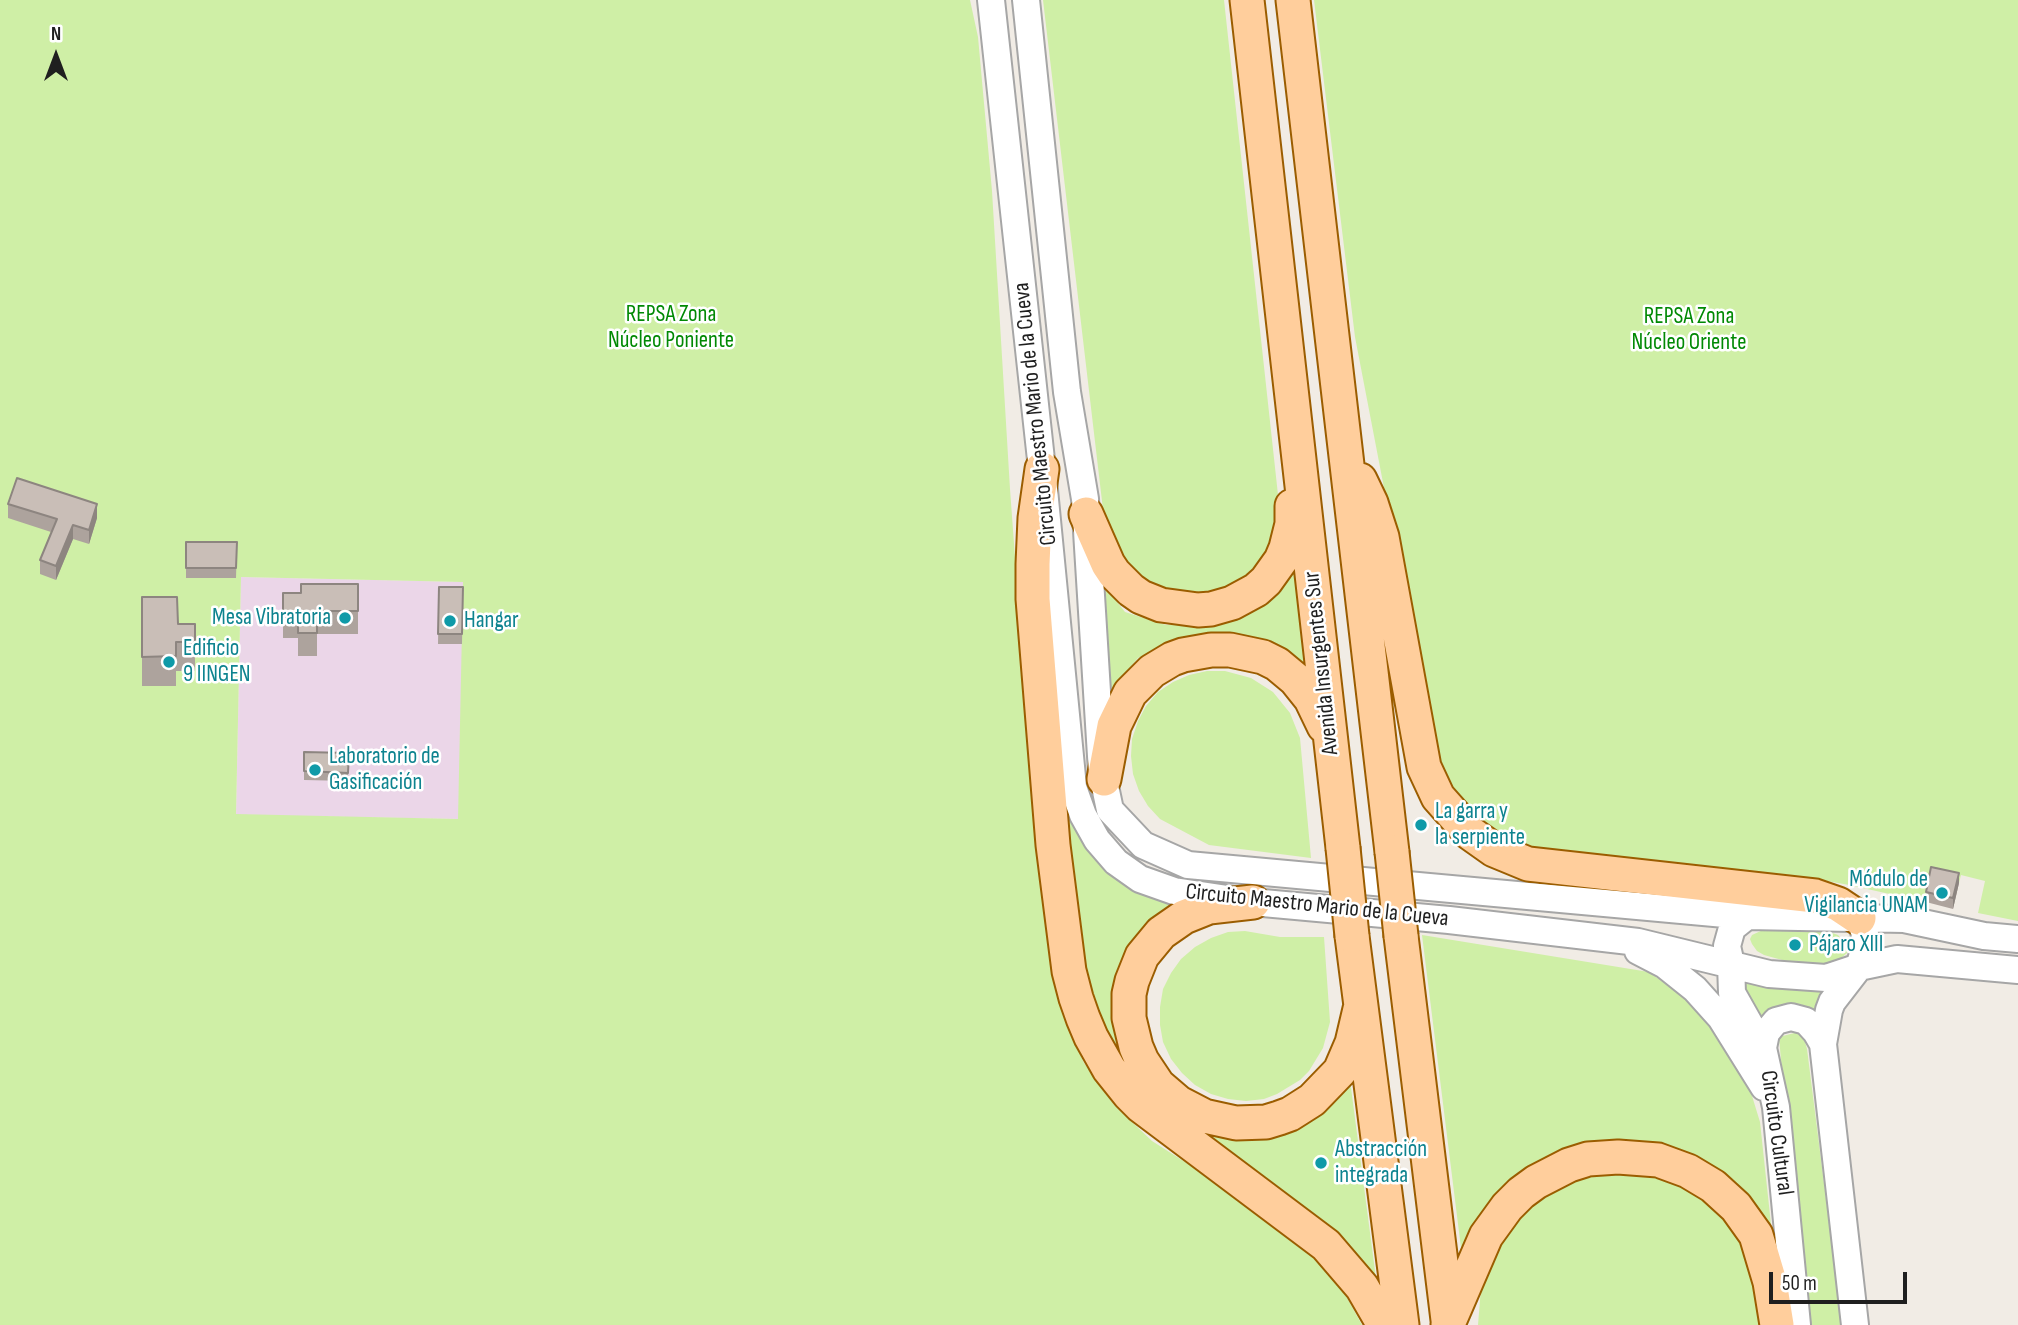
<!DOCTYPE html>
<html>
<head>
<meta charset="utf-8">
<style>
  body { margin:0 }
  #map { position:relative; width:2018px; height:1325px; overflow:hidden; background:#f1ece5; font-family:"Sofia Sans Condensed",sans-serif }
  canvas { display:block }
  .north { position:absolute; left:21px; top:21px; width:70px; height:70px; -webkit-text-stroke:5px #fff; paint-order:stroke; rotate:0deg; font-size:19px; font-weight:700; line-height:28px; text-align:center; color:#1f1f1f }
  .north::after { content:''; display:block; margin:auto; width:24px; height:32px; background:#1f1f1f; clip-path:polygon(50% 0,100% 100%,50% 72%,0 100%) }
  .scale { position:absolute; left:1769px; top:1272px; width:138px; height:32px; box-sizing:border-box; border:4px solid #1f1f1f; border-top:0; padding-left:9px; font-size:21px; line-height:24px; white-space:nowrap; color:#1f1f1f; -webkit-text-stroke:5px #fff; paint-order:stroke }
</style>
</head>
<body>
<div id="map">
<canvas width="2018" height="1325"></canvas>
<div class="north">N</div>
<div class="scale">50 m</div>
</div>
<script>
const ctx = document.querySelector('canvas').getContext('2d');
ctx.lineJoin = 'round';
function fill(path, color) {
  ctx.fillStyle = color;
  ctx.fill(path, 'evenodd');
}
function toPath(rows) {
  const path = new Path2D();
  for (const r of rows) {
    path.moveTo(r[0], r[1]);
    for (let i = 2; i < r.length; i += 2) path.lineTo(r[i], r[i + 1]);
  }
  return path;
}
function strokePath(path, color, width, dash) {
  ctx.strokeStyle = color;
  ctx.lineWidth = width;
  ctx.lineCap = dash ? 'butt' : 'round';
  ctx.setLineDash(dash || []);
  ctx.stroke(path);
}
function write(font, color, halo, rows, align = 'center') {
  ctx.font = font + ' "Sofia Sans Condensed",sans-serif';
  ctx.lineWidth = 5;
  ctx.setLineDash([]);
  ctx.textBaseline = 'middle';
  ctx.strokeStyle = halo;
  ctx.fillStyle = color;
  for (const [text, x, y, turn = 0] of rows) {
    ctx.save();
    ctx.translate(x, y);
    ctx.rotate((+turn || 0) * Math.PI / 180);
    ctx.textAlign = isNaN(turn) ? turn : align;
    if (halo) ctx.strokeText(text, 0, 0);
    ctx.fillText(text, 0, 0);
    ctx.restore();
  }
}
fill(toPath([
  [241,577,464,582,459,819,236,815]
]), '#ebd6e8');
fill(toPath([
  [0,0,970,0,978,37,992,191,1010,489,1030,762,1049,931,1050,959,1062,1013,1084,1063,1114,1105,1152,1141,1232,1192,1302,1245,1340,1285,1362,1325,0,1325],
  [241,577,463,582,458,819,236,814],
  [1043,0,1224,0,1279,504,1278,525,1267,551,1241,582,1199,599,1150,588,1119,565,1104,518],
  [1314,0,2018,0,2018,921,1978,913,1985,881,1961,875,1959,883,1931,878,1926,902,1849,885,1800,876,1528,849,1484,828,1439,774,1355,337],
  [1297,554,1306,669,1236,635,1182,637,1138,658,1110,691,1099,579,1125,612,1166,625,1217,620],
  [1207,671,1225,671,1251,678,1273,692,1290,713,1300,738,1311,858,1209,845,1160,819,1148,806,1139,791,1133,774,1131,756,1132,739,1138,721,1146,706,1158,692,1173,682,1189,675],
  [1066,813,1106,872,1143,893,1181,904,1119,1036,1125,1077,1081,971],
  [1765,929,1824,930,1838,935,1849,948,1847,953,1839,960,1828,963,1793,963,1764,955,1757,951,1752,944,1750,939,1752,935],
  [1245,931,1280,937,1324,937,1330,1022,1323,1048,1309,1071,1300,1080,1277,1094,1264,1099,1246,1101,1228,1099,1211,1094,1195,1085,1182,1073,1171,1059,1163,1042,1160,1025,1160,1007,1163,989,1171,973,1181,959,1195,947,1211,938,1228,932],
  [1422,935,1649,972,1704,1012,1741,1060,1760,1122,1773,1243,1663,1145,1525,1170,1461,1248],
  [1743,983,1802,989,1821,990,1815,1011,1808,1007,1791,1005,1761,1021,1738,987],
  [1802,1031,1807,1049,1842,1325,1804,1325,1779,1037],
  [1350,1080,1377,1286,1196,1130],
  [1592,1168,1646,1174,1697,1190,1737,1227,1757,1289,1764,1325,1478,1325,1482,1275,1530,1194]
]), '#cfefa6');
const minor = toPath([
  [991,0,1042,469,1073,787,1083,815,1097,840,1116,862,1140,879,1174,891,1241,901,1449,920,1638,942,1769,974,1826,978,1859,967,1897,959,2018,970],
  [1026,0,1067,392,1085,499,1102,772,1110,810,1143,845,1188,865,1747,916,1904,919,1984,936,2018,939],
  [1747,916,1732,928,1727,946,1731,964,1732,993,1763,1048,1776,1107,1797,1325],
  [1638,951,1665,965,1695,989,1721,1018,1764,1087],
  [1763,1048,1766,1033,1776,1021,1791,1017,1806,1021,1816,1032,1823,1044],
  [1855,1325,1823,1044,1829,1010,1832,1002,1859,967,1864,951,1865,934,1859,918]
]);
const major = toPath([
  [1247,0,1343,848],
  [1293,0,1392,852],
  [1042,469,1035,518,1033,564,1033,599,1053,845,1069,971,1076,998,1083,1018,1091,1037,1109,1069,1129,1094,1141,1106,1326,1245,1362,1287,1384,1325],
  [1360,480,1371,503,1382,537,1424,767,1438,797,1470,833,1494,850,1528,864,1815,896,1838,904,1859,918],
  [1086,514,1108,564,1114,573,1131,590,1141,597,1161,605,1198,610,1211,609,1232,603,1256,590,1266,581,1281,560,1286,548,1292,524,1292,506],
  [1104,779,1114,726,1130,693,1152,671,1172,659,1183,655,1211,650,1230,650,1263,657,1277,664,1295,679,1311,699,1324,726],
  [1253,902,1209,907,1184,917,1161,933,1142,956,1132,981,1129,994,1129,1018,1136,1047,1142,1061,1158,1085,1179,1103,1204,1116,1236,1123,1266,1122,1279,1118,1290,1114,1312,1100,1340,1071,1352,1043,1360,1009],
  [1352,936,1402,1325],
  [1401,936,1448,1320],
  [1448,1324,1486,1236,1507,1207,1521,1193,1536,1182,1569,1165,1588,1159,1618,1157,1658,1160,1688,1171,1713,1186,1736,1207,1756,1235,1770,1282,1777,1325]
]);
strokePath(minor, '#a6a6a6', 30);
strokePath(major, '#9b5d00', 37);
strokePath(minor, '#fff', 26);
strokePath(major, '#ffce9c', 33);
const majorBridge = toPath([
  [1343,848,1352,936],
  [1392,852,1401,936]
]);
strokePath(majorBridge, '#9b5d00', 37, []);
strokePath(majorBridge, '#ffce9c', 33);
fill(toPath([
  [8,504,97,518,89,544,73,539,56,580,40,574,40,560,51,532,8,518],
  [186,542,237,542,236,578,186,578],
  [358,584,358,634,317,634,317,656,298,656,298,638,283,638,283,593,301,593],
  [439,587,463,587,462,644,438,644],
  [142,597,178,624,195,624,195,671,176,671,176,686,142,686],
  [349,753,348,781,304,780,304,771],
  [1959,883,1953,909,1926,902,1926,892]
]), '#ada39d');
fill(toPath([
  [97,504,97,518,89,544,89,530],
  [73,525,73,539,56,580,56,566],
  [1959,873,1959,883,1953,909,1953,898]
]), '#8d8580');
const building = toPath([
  [17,478,97,504,89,530,73,525,56,566,40,560,57,519,8,504,17,478],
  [186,542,237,542,236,568,186,568,186,542],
  [301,584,358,584,358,611,317,611,317,633,298,633,298,615,283,615,283,593,301,593,301,584],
  [439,587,463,587,462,634,438,634,439,587],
  [142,597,177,597,178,624,195,624,195,642,176,642,176,656,142,657,142,597],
  [304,752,349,753,348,773,304,771,304,752],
  [1931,867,1959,873,1953,898,1926,892,1931,867]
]);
fill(building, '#c9beb7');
strokePath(building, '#8d8580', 2);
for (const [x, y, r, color] of [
  [345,618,7,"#0f9aa8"],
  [450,621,7,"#0f9aa8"],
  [169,662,7,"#0f9aa8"],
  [315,770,7,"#0f9aa8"],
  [1421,825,7,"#0f9aa8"],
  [1942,893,7,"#0f9aa8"],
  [1795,945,7,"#0f9aa8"],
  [1321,1163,7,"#0f9aa8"]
]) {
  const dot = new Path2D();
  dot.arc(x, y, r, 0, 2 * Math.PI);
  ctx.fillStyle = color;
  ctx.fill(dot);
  strokePath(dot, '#fff', 2.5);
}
write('23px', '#018904', '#fff', [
  ["REPSA Zona",671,315],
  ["Núcleo Poniente",671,341],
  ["REPSA Zona",1689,317],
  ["Núcleo Oriente",1689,343]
]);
write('23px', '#1f1f1f', '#fff', [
  ["Circuito Maestro Mario de la Cueva",1036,414,-96],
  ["Avenida Insurgentes Sur",1322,663,-96],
  ["Circuito Maestro Mario de la Cueva",1317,906,6],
  ["Circuito Cultural",1776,1133,82]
]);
write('23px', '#0d838f', '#fff', [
  ["Mesa Vibratoria",331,618,"right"],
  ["Hangar",464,621],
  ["Edificio",183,649],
  ["9 IINGEN",183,675],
  ["Laboratorio de",329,757],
  ["Gasificación",329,783],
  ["La garra y",1435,812],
  ["la serpiente",1435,838],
  ["Módulo de",1928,880,"right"],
  ["Vigilancia UNAM",1928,906,"right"],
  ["Pájaro XIII",1809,945],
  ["Abstracción",1335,1150],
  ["integrada",1335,1176]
], 'left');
</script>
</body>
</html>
